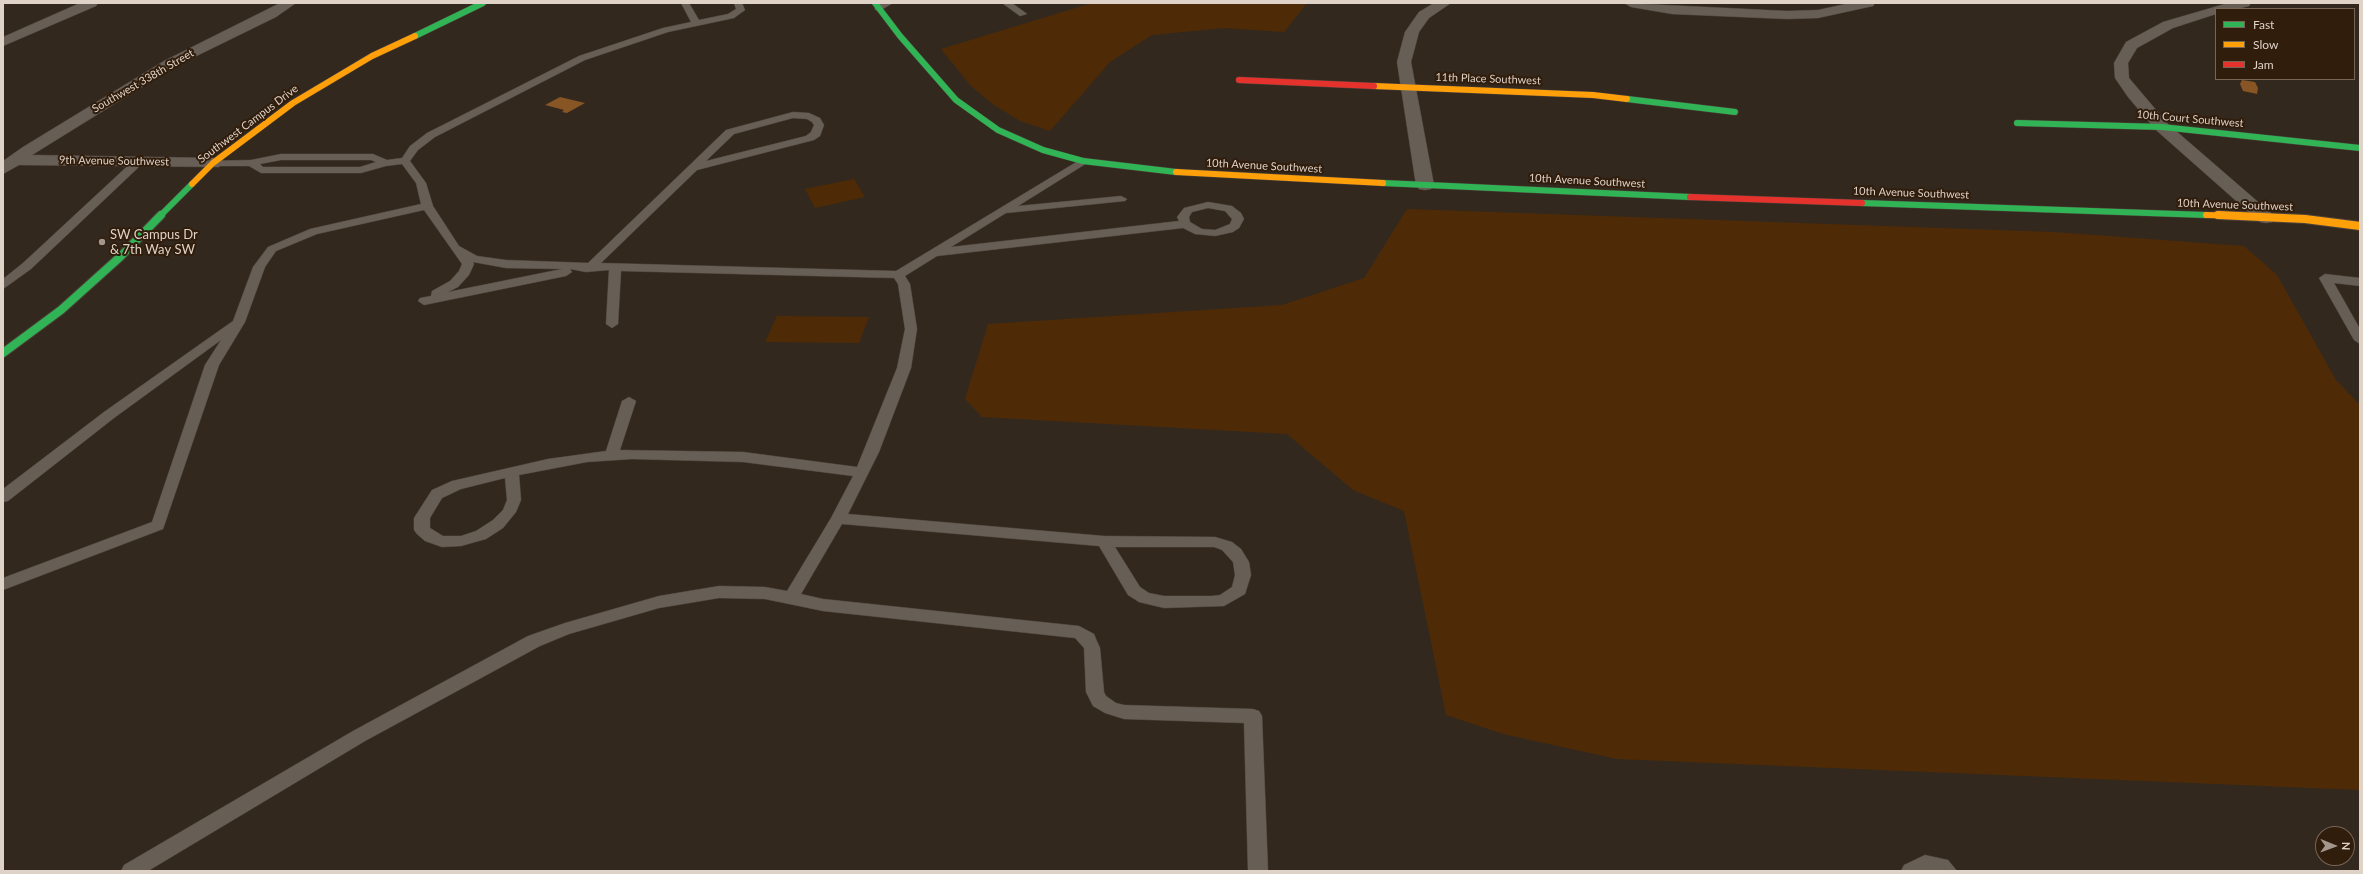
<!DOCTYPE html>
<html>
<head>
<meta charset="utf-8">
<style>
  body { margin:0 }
  #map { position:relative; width:2363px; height:874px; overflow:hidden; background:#33281e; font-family:Lato,sans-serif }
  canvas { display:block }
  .frame { position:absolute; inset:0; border:4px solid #dfd2c7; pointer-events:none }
  .legend { position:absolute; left:2215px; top:8px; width:140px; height:72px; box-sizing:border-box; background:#301d0c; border:1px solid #766557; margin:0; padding:5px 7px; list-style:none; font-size:12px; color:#dfd2c7 }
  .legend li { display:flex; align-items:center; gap:8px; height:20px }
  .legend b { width:20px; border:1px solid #766557 }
  .north { position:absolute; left:2315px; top:826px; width:40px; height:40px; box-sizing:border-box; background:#301d0c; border:1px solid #766557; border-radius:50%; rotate:91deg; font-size:11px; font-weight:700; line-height:16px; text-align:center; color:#dfd2c7 }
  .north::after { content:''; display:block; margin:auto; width:14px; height:18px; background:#a3968c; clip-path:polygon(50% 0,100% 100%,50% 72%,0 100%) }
</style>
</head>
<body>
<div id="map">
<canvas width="2363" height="874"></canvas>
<div class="frame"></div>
<ul class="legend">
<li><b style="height:5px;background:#30b455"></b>Fast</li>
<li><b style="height:5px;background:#ff9f0a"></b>Slow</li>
<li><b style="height:5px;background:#e5322d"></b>Jam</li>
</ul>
<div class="north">N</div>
</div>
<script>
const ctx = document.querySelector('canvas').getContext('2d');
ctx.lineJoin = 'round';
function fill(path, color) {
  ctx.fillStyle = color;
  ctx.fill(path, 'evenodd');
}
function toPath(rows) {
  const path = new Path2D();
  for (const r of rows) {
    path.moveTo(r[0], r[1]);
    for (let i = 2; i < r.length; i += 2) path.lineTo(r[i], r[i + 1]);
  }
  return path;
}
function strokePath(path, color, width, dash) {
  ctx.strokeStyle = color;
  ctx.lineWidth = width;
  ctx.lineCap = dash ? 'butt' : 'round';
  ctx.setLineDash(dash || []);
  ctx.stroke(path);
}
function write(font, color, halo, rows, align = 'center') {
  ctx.font = font + ' Lato,sans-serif';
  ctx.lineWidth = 4;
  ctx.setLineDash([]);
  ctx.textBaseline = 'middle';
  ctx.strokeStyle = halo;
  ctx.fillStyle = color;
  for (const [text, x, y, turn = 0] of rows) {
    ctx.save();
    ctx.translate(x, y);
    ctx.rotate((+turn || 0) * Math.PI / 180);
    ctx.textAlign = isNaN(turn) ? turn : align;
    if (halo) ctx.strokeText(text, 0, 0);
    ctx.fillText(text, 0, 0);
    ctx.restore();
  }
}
fill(toPath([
  [1092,3,1307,3,1284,32,1224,28,1152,35,1110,62,1050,131,1020,121,994,105,971,86,941,49],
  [854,179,865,197,815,208,805,189],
  [1407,209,2053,232,2244,246,2277,275,2336,380,2360,405,2360,790,1617,759,1503,734,1446,715,1404,511,1353,490,1287,434,982,417,965,399,988,324,1282,305,1364,278],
  [777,316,869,317,859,343,765,342]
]), '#4e2b06');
fill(toPath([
  [2242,80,2255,82,2258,88,2257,94,2243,91,2240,84],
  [560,97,585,103,567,113,562,112,564,110,545,105]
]), '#885525');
const lane = toPath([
  [681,3,689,3,699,20,728,14,736,9,734,3,742,3,745,10,734,18,668,32,585,60,435,137,418,150,410,161,426,183,433,206,459,246,477,256,506,260,588,263,726,130,793,112,809,113,820,118,824,125,820,136,814,140,697,170,601,263,896,271,1083,158,1087,159,1087,163,1018,206,1121,196,1127,199,1125,201,1006,213,951,247,1179,221,1177,217,1184,208,1208,202,1232,206,1241,213,1244,219,1239,228,1233,232,1215,236,1195,234,1183,228,937,256,905,276,910,284,917,329,911,368,879,452,848,514,1104,536,1215,537,1232,542,1241,549,1249,562,1251,575,1245,594,1224,606,1164,608,1139,602,1128,595,1099,546,842,524,801,594,823,599,1079,626,1094,634,1096,639,1100,648,1104,692,1106,696,1116,703,1124,705,1253,709,1259,711,1262,716,1268,871,1248,871,1244,723,1124,719,1105,713,1093,706,1086,692,1084,648,1075,638,823,611,765,599,719,598,659,608,569,634,540,646,365,741,148,871,121,871,124,865,353,731,528,636,565,623,659,596,719,586,765,587,787,591,831,518,853,476,743,462,632,459,587,462,519,475,521,500,516,512,503,528,486,539,461,546,442,547,425,541,417,534,414,530,414,518,432,490,452,481,548,459,606,451,622,401,629,397,636,401,620,450,743,452,857,467,897,368,905,329,898,284,894,278,621,271,618,324,612,328,606,324,609,270,586,272,570,269,572,272,566,276,424,305,418,301,420,298,431,296,432,291,450,281,459,271,462,264,424,210,317,234,276,251,265,267,245,322,219,365,163,529,3,590,3,578,152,522,205,365,221,340,114,418,8,501,3,502,3,489,104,412,233,321,253,267,268,247,310,229,421,204,416,183,402,164,386,166,361,173,261,173,249,166,213,166,208,163,209,161,251,160,281,154,373,154,387,160,402,158,410,146,427,133,579,56,663,28,691,22,681,3],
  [793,118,807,119,812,122,814,125,811,132,806,136,706,161,734,134,793,118],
  [281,160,371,160,376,162,360,167,263,167,260,164,281,160],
  [1208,208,1225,211,1232,219,1230,224,1215,230,1202,229,1190,222,1189,217,1192,212,1208,208],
  [473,262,506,268,562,269,448,292,458,287,469,275,474,264,473,262],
  [505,478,507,500,503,510,493,520,476,531,461,536,443,536,430,528,430,518,442,498,461,489,505,478],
  [1115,547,1214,547,1222,550,1233,562,1235,575,1232,587,1220,595,1212,596,1164,596,1149,593,1140,587,1115,547],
  [882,3,893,3,881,10,875,10,875,6,882,3],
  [1002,3,1012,3,1027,14,1020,16,1002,3],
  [138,159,142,160,142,164,31,269,3,289,3,279,23,263,134,160,138,159],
  [2325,274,2360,278,2360,286,2334,283,2360,329,2360,344,2354,340,2319,278,2325,274],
  [1925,855,1948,860,1957,871,1901,871,1904,865,1925,855]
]);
const street = toPath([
  [80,3,98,3,96,6,3,46,3,37,80,3],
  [280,3,296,3,276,17,174,67,32,155,213,158,219,159,221,163,219,167,19,165,3,174,3,161,23,147,164,61,280,3],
  [1434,3,1451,3,1429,18,1419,32,1411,62,1434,185,1431,189,1425,190,1419,189,1416,185,1397,62,1405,32,1419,12,1434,3],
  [1624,3,1787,11,1818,10,1850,3,1875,3,1873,6,1818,18,1787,19,1672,14,1631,7,1624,3],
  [2228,3,2251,3,2249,6,2237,9,2216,9,2216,14,2173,28,2137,48,2128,63,2129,78,2168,124,2272,214,2275,218,2272,222,2266,223,2260,222,2156,130,2128,97,2115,78,2114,63,2126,42,2163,22,2228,3]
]);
const fastFar1 = toPath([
  [875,3,900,36,956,100,998,130,1043,150,1083,161,1176,172],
  [415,36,483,3],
  [1627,99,1735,112],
  [2017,123,2162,127,2360,148],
  [1383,183,1690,197],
  [1862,203,2206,215],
  [160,216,192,184]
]);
const fast = toPath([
  [3,353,61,310,120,257,161,215]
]);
const slowFar1 = toPath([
  [1374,86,1593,95,1627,99],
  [1176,172,1383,183],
  [192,184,213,163,293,103,372,56,415,36],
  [2206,215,2243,216]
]);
const slow = toPath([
  [2218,215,2305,219,2360,226]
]);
const jam = toPath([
  [1239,80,1374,86],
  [1690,197,1862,203]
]);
strokePath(lane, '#4d433b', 1);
strokePath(street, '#4d433b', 1);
strokePath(fastFar1, '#4d433b', 7);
strokePath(fast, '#4d433b', 10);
strokePath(slowFar1, '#4d433b', 7);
strokePath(slow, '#4d433b', 10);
strokePath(jam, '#4d433b', 7);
fill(lane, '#675e56');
fill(street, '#675e56');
strokePath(fastFar1, '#30b455', 6);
strokePath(fast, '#30b455', 8);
strokePath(slowFar1, '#ff9f0a', 6);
strokePath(slow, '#ff9f0a', 8);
strokePath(jam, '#e5322d', 6);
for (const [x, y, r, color] of [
  [102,242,4,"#a3968c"]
]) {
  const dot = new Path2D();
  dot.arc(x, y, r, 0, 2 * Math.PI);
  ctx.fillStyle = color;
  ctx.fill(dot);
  strokePath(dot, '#301d0c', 1.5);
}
write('11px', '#dfd2c7', '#301d0c', [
  ["11th Place Southwest",1488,79,2],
  ["Southwest 338th Street",143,81,-30],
  ["10th Court Southwest",2190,119,5],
  ["Southwest Campus Drive",248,124,-37],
  ["9th Avenue Southwest",114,161,1],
  ["10th Avenue Southwest",1264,166,3],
  ["10th Avenue Southwest",1587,181,3],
  ["10th Avenue Southwest",1911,193,2],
  ["10th Avenue Southwest",2235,205,2]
]);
write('13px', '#dfd2c7', '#301d0c', [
  ["SW Campus Dr",110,235],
  ["& 7th Way SW",110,250]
], 'left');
</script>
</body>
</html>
